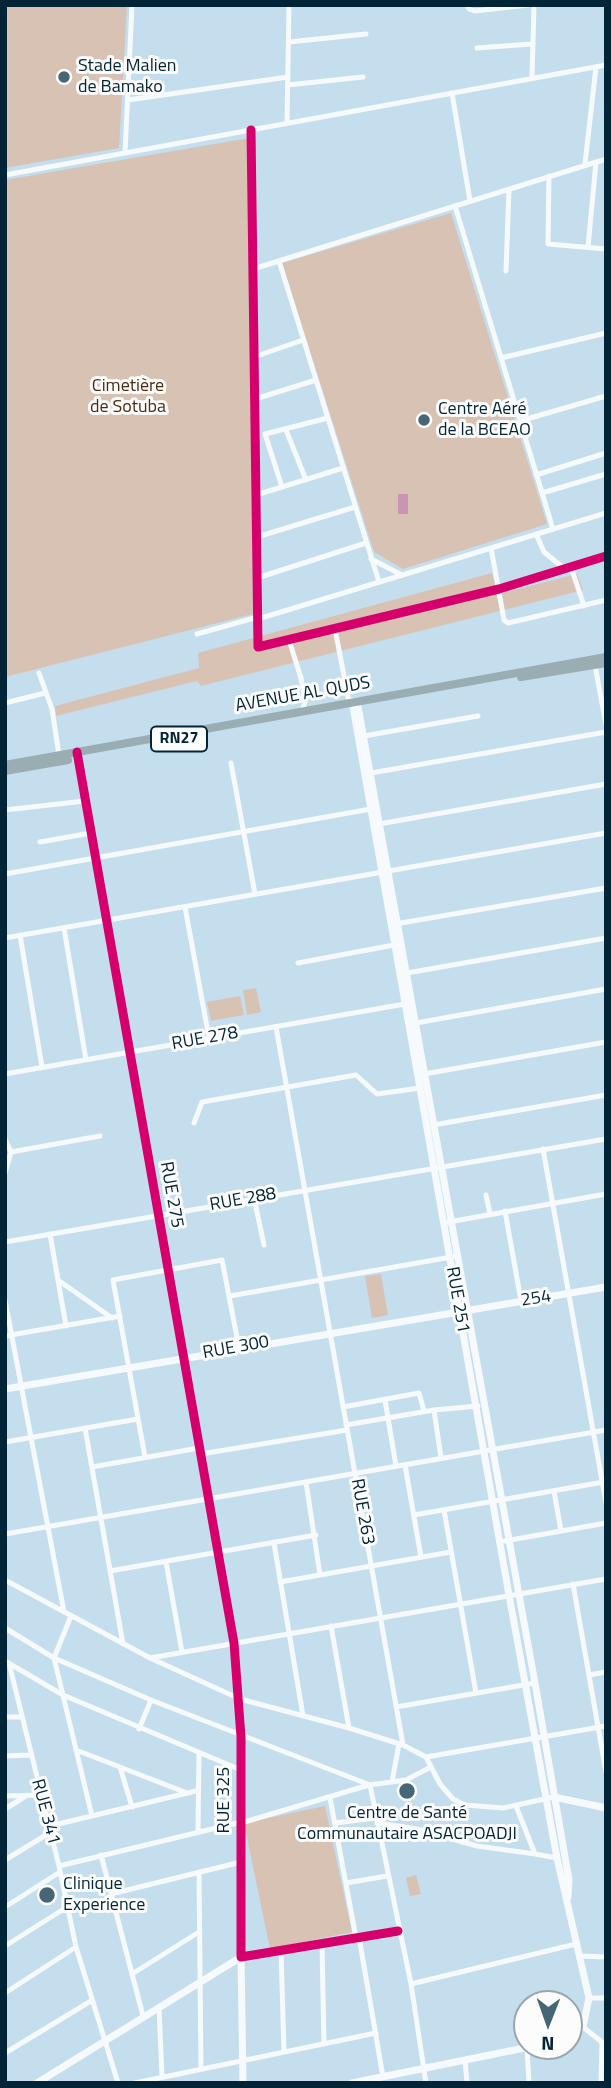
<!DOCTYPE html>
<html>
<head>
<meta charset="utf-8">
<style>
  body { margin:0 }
  #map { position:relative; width:611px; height:2088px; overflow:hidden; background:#c5deed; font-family:"Titillium Web",sans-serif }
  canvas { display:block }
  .frame { position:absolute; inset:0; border:7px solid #012536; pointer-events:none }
  .north { position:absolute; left:513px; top:1990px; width:70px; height:70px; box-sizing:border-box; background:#fcfcfc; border:2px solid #98a6ad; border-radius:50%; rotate:181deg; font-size:19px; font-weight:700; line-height:28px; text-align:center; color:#012536 }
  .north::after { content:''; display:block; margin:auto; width:24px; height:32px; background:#466676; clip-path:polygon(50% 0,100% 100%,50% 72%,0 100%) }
</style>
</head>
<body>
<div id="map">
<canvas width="611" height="2088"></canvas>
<div class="frame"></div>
<div class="north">N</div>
</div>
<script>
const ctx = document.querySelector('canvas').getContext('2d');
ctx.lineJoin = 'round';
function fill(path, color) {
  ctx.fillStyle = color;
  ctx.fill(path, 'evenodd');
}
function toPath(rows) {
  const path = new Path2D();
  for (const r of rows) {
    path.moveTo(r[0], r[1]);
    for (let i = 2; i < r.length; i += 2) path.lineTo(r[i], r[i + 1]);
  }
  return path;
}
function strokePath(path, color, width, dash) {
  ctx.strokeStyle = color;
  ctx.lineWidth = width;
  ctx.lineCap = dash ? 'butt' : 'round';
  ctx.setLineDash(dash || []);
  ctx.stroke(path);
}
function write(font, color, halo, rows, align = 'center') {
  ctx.font = font + ' "Titillium Web",sans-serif';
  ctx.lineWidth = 6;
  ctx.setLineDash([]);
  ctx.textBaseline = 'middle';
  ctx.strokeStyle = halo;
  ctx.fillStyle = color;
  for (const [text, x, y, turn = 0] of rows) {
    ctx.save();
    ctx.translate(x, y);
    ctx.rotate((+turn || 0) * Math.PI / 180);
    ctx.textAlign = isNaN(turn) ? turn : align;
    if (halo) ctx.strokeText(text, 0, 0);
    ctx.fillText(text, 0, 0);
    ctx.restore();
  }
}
fill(toPath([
  [127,5,119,148,5,168,5,6],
  [249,138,253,614,5,677,5,180],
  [451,213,547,524,403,569,374,552,282,263],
  [492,573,498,594,577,574,583,590,201,686,197,681,56,716,55,706,199,668,198,653],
  [256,988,261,1012,247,1015,243,990],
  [240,996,244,1015,211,1021,207,1002],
  [381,1274,388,1315,372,1318,365,1276],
  [325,1806,352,1932,270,1949,244,1823],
  [416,1875,421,1894,410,1896,406,1878]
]), '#d8c2b3');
fill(toPath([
  [398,494,408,494,408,514,398,514]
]), '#cc94b3');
strokePath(toPath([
  [467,5,469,9,475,11,528,5],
  [289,42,366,34],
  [477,48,532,44],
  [532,78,534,5],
  [288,85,363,77],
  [452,93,470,201],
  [128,100,288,77],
  [287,123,289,5],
  [251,130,258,647,499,589,606,556],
  [125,153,132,5],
  [585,164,596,67],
  [5,175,606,65],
  [549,176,548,244,606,249],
  [455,206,553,529],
  [588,247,596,162],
  [279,261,379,582],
  [253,269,606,159],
  [506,271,509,189],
  [254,357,303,340],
  [501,358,606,333],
  [255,399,316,380],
  [520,421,606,396],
  [286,430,306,480],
  [536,475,606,453],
  [282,487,265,434,328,418],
  [542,493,606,474],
  [256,495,343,468],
  [536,534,544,552,565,569],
  [257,537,355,507],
  [491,548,504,620,508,623,606,600],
  [371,559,402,575],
  [571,567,584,606],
  [257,578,366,543],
  [258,619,606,513],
  [335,629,349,702],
  [197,634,258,617],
  [289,640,301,678,305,702,302,711],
  [595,665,606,725],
  [39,673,52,709,59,755],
  [5,703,45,693],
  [364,736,478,716],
  [77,752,234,1643,241,1737,241,1957,398,1931],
  [231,763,255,894],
  [371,773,606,732],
  [5,810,85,801],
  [379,824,606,784],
  [40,842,91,833],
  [5,874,371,809],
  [185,907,209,1038],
  [395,924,606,888],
  [64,928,86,1060],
  [20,935,42,1067],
  [5,938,606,833],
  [298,963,394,945],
  [407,973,606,938],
  [416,1023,606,989],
  [276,1027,403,1745],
  [5,1074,405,1004],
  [424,1074,606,1042],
  [194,1123,202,1102,356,1075,377,1094,420,1088],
  [433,1125,606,1095],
  [5,1139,11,1152,5,1173],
  [543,1149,606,1503],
  [11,1152,100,1136],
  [486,1195,490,1214],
  [254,1198,264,1245],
  [505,1211,521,1301],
  [443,1223,606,1194],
  [50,1234,66,1326],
  [5,1242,606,1139],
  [58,1280,112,1318],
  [230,1296,457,1256],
  [5,1300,64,1612],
  [5,1336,120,1316],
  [385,1400,396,1466],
  [343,1407,419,1393,424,1411],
  [434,1410,441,1458],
  [346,1425,434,1410,478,1406],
  [85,1428,123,1644],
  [5,1442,138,1419],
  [201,1454,347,1430],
  [145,1457,113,1280,222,1260,239,1348],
  [405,1465,421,1557],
  [92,1467,199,1448],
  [306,1482,320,1575],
  [554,1491,561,1531],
  [444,1510,476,1693],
  [414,1515,604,1482],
  [5,1534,606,1430],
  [505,1541,606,1523],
  [274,1543,303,1716],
  [166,1562,182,1652],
  [110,1571,316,1535],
  [5,1580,150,1658,240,1699,349,1728,403,1745,426,1757],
  [280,1582,451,1552],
  [573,1584,606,1772],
  [71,1616,54,1658,92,1816],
  [331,1626,349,1728],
  [5,1628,54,1658,151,1700,370,1785,411,1984,426,2083],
  [150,1658,606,1579],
  [5,1661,63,1695,241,1770],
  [9,1663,59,1866,76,1947,118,2083],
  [589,1675,606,1672],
  [396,1707,535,1683],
  [5,1717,20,1717],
  [139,1729,151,1700],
  [76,1750,187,1793],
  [5,1756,30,1755],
  [426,1757,606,1726],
  [426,1757,440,1784,453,1799,465,1805,503,1808,554,1797],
  [120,1767,132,1807],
  [392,1782,399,1744],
  [5,1796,40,1795],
  [330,1798,356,1938],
  [516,1806,535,1854,557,1858],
  [5,1809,26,1796],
  [241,1823,369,1785,406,1780,431,1767],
  [335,1823,376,1818],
  [377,1823,417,1829,477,1846,535,1854],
  [50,1826,196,1791],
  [198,1832,199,1753],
  [101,1855,143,2016],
  [5,1860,51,1832],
  [59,1866,241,1822],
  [199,1872,201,2069],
  [346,1883,387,1876],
  [111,1894,241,1862],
  [5,1907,60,1872],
  [359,1937,383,2077],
  [322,1944,324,2044],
  [5,1946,67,1907],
  [281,1950,284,2052],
  [579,1956,606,1957],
  [132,1974,199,1932],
  [411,1984,576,1944],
  [5,1993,76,1947],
  [589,1998,606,1998],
  [159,2007,162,2077],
  [583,2027,603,2043],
  [527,2048,529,2083],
  [5,2053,91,2001],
  [465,2060,467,2083],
  [135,2083,376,2033],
  [601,2083,602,2043]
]), '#f6fafc', 5);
strokePath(toPath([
  [352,701,509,1595,557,1858,589,1998,583,2027,569,2037],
  [357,701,535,1683,569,1880,568,1897],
  [5,1389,606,1287],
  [554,1797,606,1808],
  [37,2083,241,1957,243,2083],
  [352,2083,534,2046]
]), '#f6fafc', 7);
strokePath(toPath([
  [521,677,606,663],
  [5,765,606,657],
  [5,771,68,760]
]), '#99adb2', 8);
strokePath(toPath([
  [251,130,258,647,499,589,606,556],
  [77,752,234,1643,241,1737,241,1957,398,1931]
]), '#d6006c', 9);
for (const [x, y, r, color] of [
  [64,77,7,"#466676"],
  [424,420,7,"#466676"],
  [407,1791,9,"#466676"],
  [47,1895,9,"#466676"]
]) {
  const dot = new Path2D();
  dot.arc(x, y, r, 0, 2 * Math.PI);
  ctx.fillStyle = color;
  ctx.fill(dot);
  strokePath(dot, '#fcfcfc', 2.5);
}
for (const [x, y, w] of [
  [179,739,56]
]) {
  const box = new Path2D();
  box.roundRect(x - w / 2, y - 12.5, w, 25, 5);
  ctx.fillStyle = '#fcfcfc';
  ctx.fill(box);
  strokePath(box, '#012536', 2);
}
write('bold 16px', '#012536', null, [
  ["RN27",179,739]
]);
write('18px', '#012536', '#fcfcfc', [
  ["Stade Malien",78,67],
  ["de Bamako",78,88],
  ["Centre Aéré",438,410],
  ["de la BCEAO",438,431],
  ["Centre de Santé",407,1814,"center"],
  ["Communautaire ASACPOADJI",407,1835,"center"],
  ["Clinique",63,1885],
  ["Experience",63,1906]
], 'left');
write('18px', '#4c2b13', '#fcfcfc', [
  ["Cimetière",128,387],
  ["de Sotuba",128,408]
]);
write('18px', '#012536', '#fcfcfc', [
  ["AVENUE AL QUDS",303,695,-10],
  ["RUE 278",205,1039,-10],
  ["RUE 275",171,1195,80],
  ["RUE 288",243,1200,-10],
  ["254",536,1299,-9],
  ["RUE 251",457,1300,80],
  ["RUE 300",236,1348,-10],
  ["RUE 263",362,1512,80],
  ["RUE 325",225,1800,-90],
  ["RUE 341",45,1812,75]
]);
</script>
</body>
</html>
